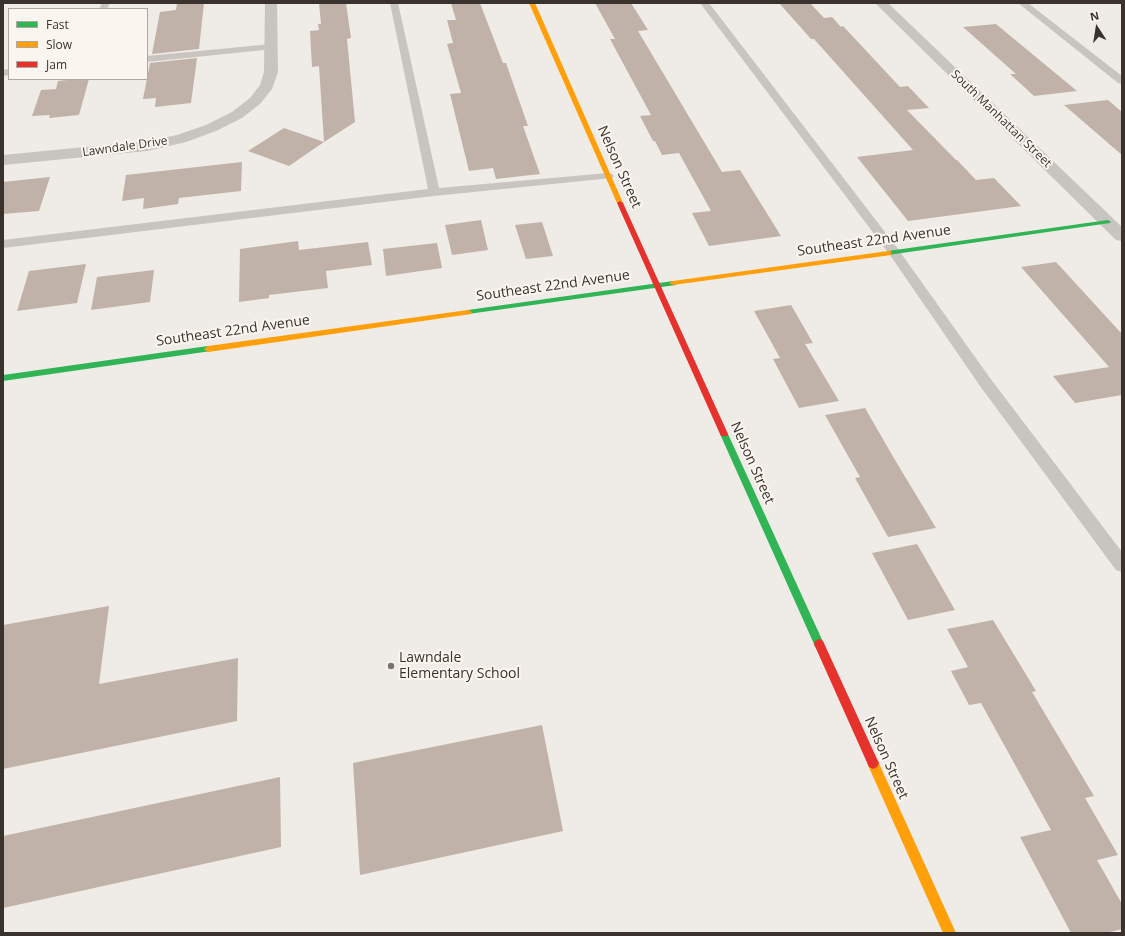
<!DOCTYPE html>
<html>
<head>
<meta charset="utf-8">
<style>
  body { margin:0 }
  #map { position:relative; width:1125px; height:936px; overflow:hidden; background:#efebe6; font-family:"Open Sans",sans-serif }
  canvas { display:block }
  .frame { position:absolute; inset:0; border:4px solid #3a322c; pointer-events:none }
  .legend { position:absolute; left:8px; top:8px; width:140px; height:72px; box-sizing:border-box; background:#faf6ef; border:1px solid #ada8a1; margin:0; padding:5px 7px; list-style:none; font-size:12px; color:#3a322c }
  .legend li { display:flex; align-items:center; gap:8px; height:20px }
  .legend b { width:20px; border:1px solid #ada8a1 }
  .north { position:absolute; left:1077px; top:8px; width:40px; height:40px; -webkit-text-stroke:3px #faf6ef; paint-order:stroke; rotate:348deg; font-size:11px; font-weight:700; line-height:16px; text-align:center; color:#3a322c }
  .north::after { content:''; display:block; margin:auto; width:14px; height:18px; background:#3a322c; clip-path:polygon(50% 0,100% 100%,50% 72%,0 100%) }
</style>
</head>
<body>
<div id="map">
<canvas width="1125" height="936"></canvas>
<div class="frame"></div>
<ul class="legend">
<li><b style="height:5px;background:#30b455"></b>Fast</li>
<li><b style="height:5px;background:#ff9f0a"></b>Slow</li>
<li><b style="height:5px;background:#e5322d"></b>Jam</li>
</ul>
<div class="north">N</div>
</div>
<script>
const ctx = document.querySelector('canvas').getContext('2d');
ctx.lineJoin = 'round';
function fill(path, color) {
  ctx.fillStyle = color;
  ctx.fill(path, 'evenodd');
}
function toPath(rows) {
  const path = new Path2D();
  for (const r of rows) {
    path.moveTo(r[0], r[1]);
    for (let i = 2; i < r.length; i += 2) path.lineTo(r[i], r[i + 1]);
  }
  return path;
}
function strokePath(path, color, width, dash) {
  ctx.strokeStyle = color;
  ctx.lineWidth = width;
  ctx.lineCap = dash ? 'butt' : 'round';
  ctx.setLineDash(dash || []);
  ctx.stroke(path);
}
function write(font, color, halo, rows, align = 'center') {
  ctx.font = font + ' "Open Sans",sans-serif';
  ctx.lineWidth = 4;
  ctx.setLineDash([]);
  ctx.textBaseline = 'middle';
  ctx.strokeStyle = halo;
  ctx.fillStyle = color;
  for (const [text, x, y, turn = 0] of rows) {
    ctx.save();
    ctx.translate(x, y);
    ctx.rotate((+turn || 0) * Math.PI / 180);
    ctx.textAlign = isNaN(turn) ? turn : align;
    if (halo) ctx.strokeText(text, 0, 0);
    ctx.fillText(text, 0, 0);
    ctx.restore();
  }
}
fill(toPath([
  [177,3,204,3,199,49,152,54,160,12,176,10],
  [319,3,346,3,351,38,347,39,355,122,324,142,319,66,312,67,310,31,319,30,318,24,321,24],
  [451,3,480,3,503,63,506,63,528,126,523,126,540,174,496,179,493,168,469,171,450,94,461,93,447,44,453,43,447,20,456,20],
  [595,3,631,3,648,30,638,31,722,172,740,170,781,236,709,246,692,213,711,211,679,153,662,155,655,141,653,141,640,116,651,115,610,39,615,39],
  [779,3,810,3,824,18,832,17,841,27,843,26,900,87,908,86,929,108,907,110,956,160,957,160,976,180,994,178,1021,206,908,221,857,157,913,150,814,39,811,39],
  [996,24,1077,91,1034,96,1010,74,1016,74,963,27],
  [197,58,191,103,155,107,156,98,143,99,150,63],
  [76,79,89,79,79,115,49,118,50,115,32,116,41,90,56,89,58,81],
  [1108,100,1122,112,1122,155,1064,105],
  [284,128,324,142,289,166,248,151],
  [242,162,241,191,179,198,178,204,143,209,144,198,122,201,126,175],
  [50,177,39,211,3,214,3,182],
  [481,220,488,250,452,255,445,225],
  [542,222,553,256,526,259,515,225],
  [298,241,299,250,368,242,372,265,326,271,328,288,269,295,269,298,239,302,240,249],
  [437,243,442,268,386,276,383,249],
  [1056,262,1122,334,1122,395,1075,403,1053,376,1109,367,1021,267],
  [86,264,77,303,17,311,29,271],
  [154,270,150,302,91,310,97,277],
  [791,305,813,343,805,344,839,401,799,408,773,359,780,358,754,311],
  [865,408,895,460,936,528,888,537,855,478,860,477,825,415],
  [917,544,955,610,908,620,872,553],
  [109,606,99,684,238,658,237,721,3,769,3,625],
  [993,620,1036,691,1032,692,1094,796,1085,798,1118,855,1097,860,1122,904,1122,929,1106,933,1071,933,1020,837,1051,830,981,703,969,705,951,671,968,667,947,629],
  [542,725,563,831,360,875,353,763],
  [280,777,281,847,3,908,3,836]
]), '#c1b2a9');
fill(toPath([
  [102,3,110,3,107,9,99,9,102,3],
  [390,3,398,3,439,188,608,173,612,174,614,176,612,178,434,196,3,248,3,240,428,189,390,3],
  [700,3,709,3,898,249,990,378,1122,552,1122,572,1116,570,980,386,890,255,700,3],
  [1018,3,1028,3,1122,76,1122,84,1118,83,1018,3],
  [271,44,274,45,276,47,274,49,147,62,147,56,271,44],
  [9,69,9,75,3,76,3,70,9,69]
]), '#c8c4bf');
fill(toPath([
  [265,3,277,3,278,72,272,89,260,104,242,118,216,131,186,142,147,151,3,165,3,155,147,141,177,135,206,125,232,112,250,98,260,85,264,72,265,3],
  [875,3,888,3,1122,227,1122,241,1116,240,875,3]
]), '#c8c4bf');
fill(toPath([
  [1108,220,1111,222,1110,223,888,255,884,253,888,251,1108,220],
  [673,281,676,281,676,285,468,314,464,312,468,310,673,281],
  [208,346,211,347,212,349,211,351,3,381,3,375,208,346],
  [724,431,728,434,824,644,823,647,819,649,815,647,814,644,720,434,724,431]
]), '#30b455');
fill(toPath([
  [529,3,535,3,623,203,622,204,618,204,617,203,529,3],
  [888,251,891,251,891,255,673,285,669,283,673,281,888,251],
  [468,310,472,312,471,314,208,352,204,349,208,346,468,310],
  [873,757,877,759,956,933,943,933,867,763,869,759,873,757]
]), '#ff9f0a');
fill(toPath([
  [620,201,623,203,728,434,727,436,721,436,720,434,617,203,620,201],
  [819,639,823,641,877,759,879,763,877,767,873,769,869,767,814,644,815,641,819,639]
]), '#e5322d');
for (const [x, y, r, color] of [
  [391,666,4,"#79736d"]
]) {
  const dot = new Path2D();
  dot.arc(x, y, r, 0, 2 * Math.PI);
  ctx.fillStyle = color;
  ctx.fill(dot);
  strokePath(dot, '#faf6ef', 1.5);
}
write('12px', '#3a322c', '#faf6ef', [
  ["South Manhattan Street",1001,119,44],
  ["Lawndale Drive",125,147,-8]
]);
write('14px', '#3a322c', '#faf6ef', [
  ["Nelson Street",619,167,66],
  ["Southeast 22nd Avenue",874,241,-8],
  ["Southeast 22nd Avenue",553,286,-8],
  ["Southeast 22nd Avenue",233,331,-8],
  ["Nelson Street",752,463,66],
  ["Nelson Street",886,758,66]
]);
write('14px', '#3a322c', '#faf6ef', [
  ["Lawndale",399,658],
  ["Elementary School",399,674]
], 'left');
</script>
</body>
</html>
